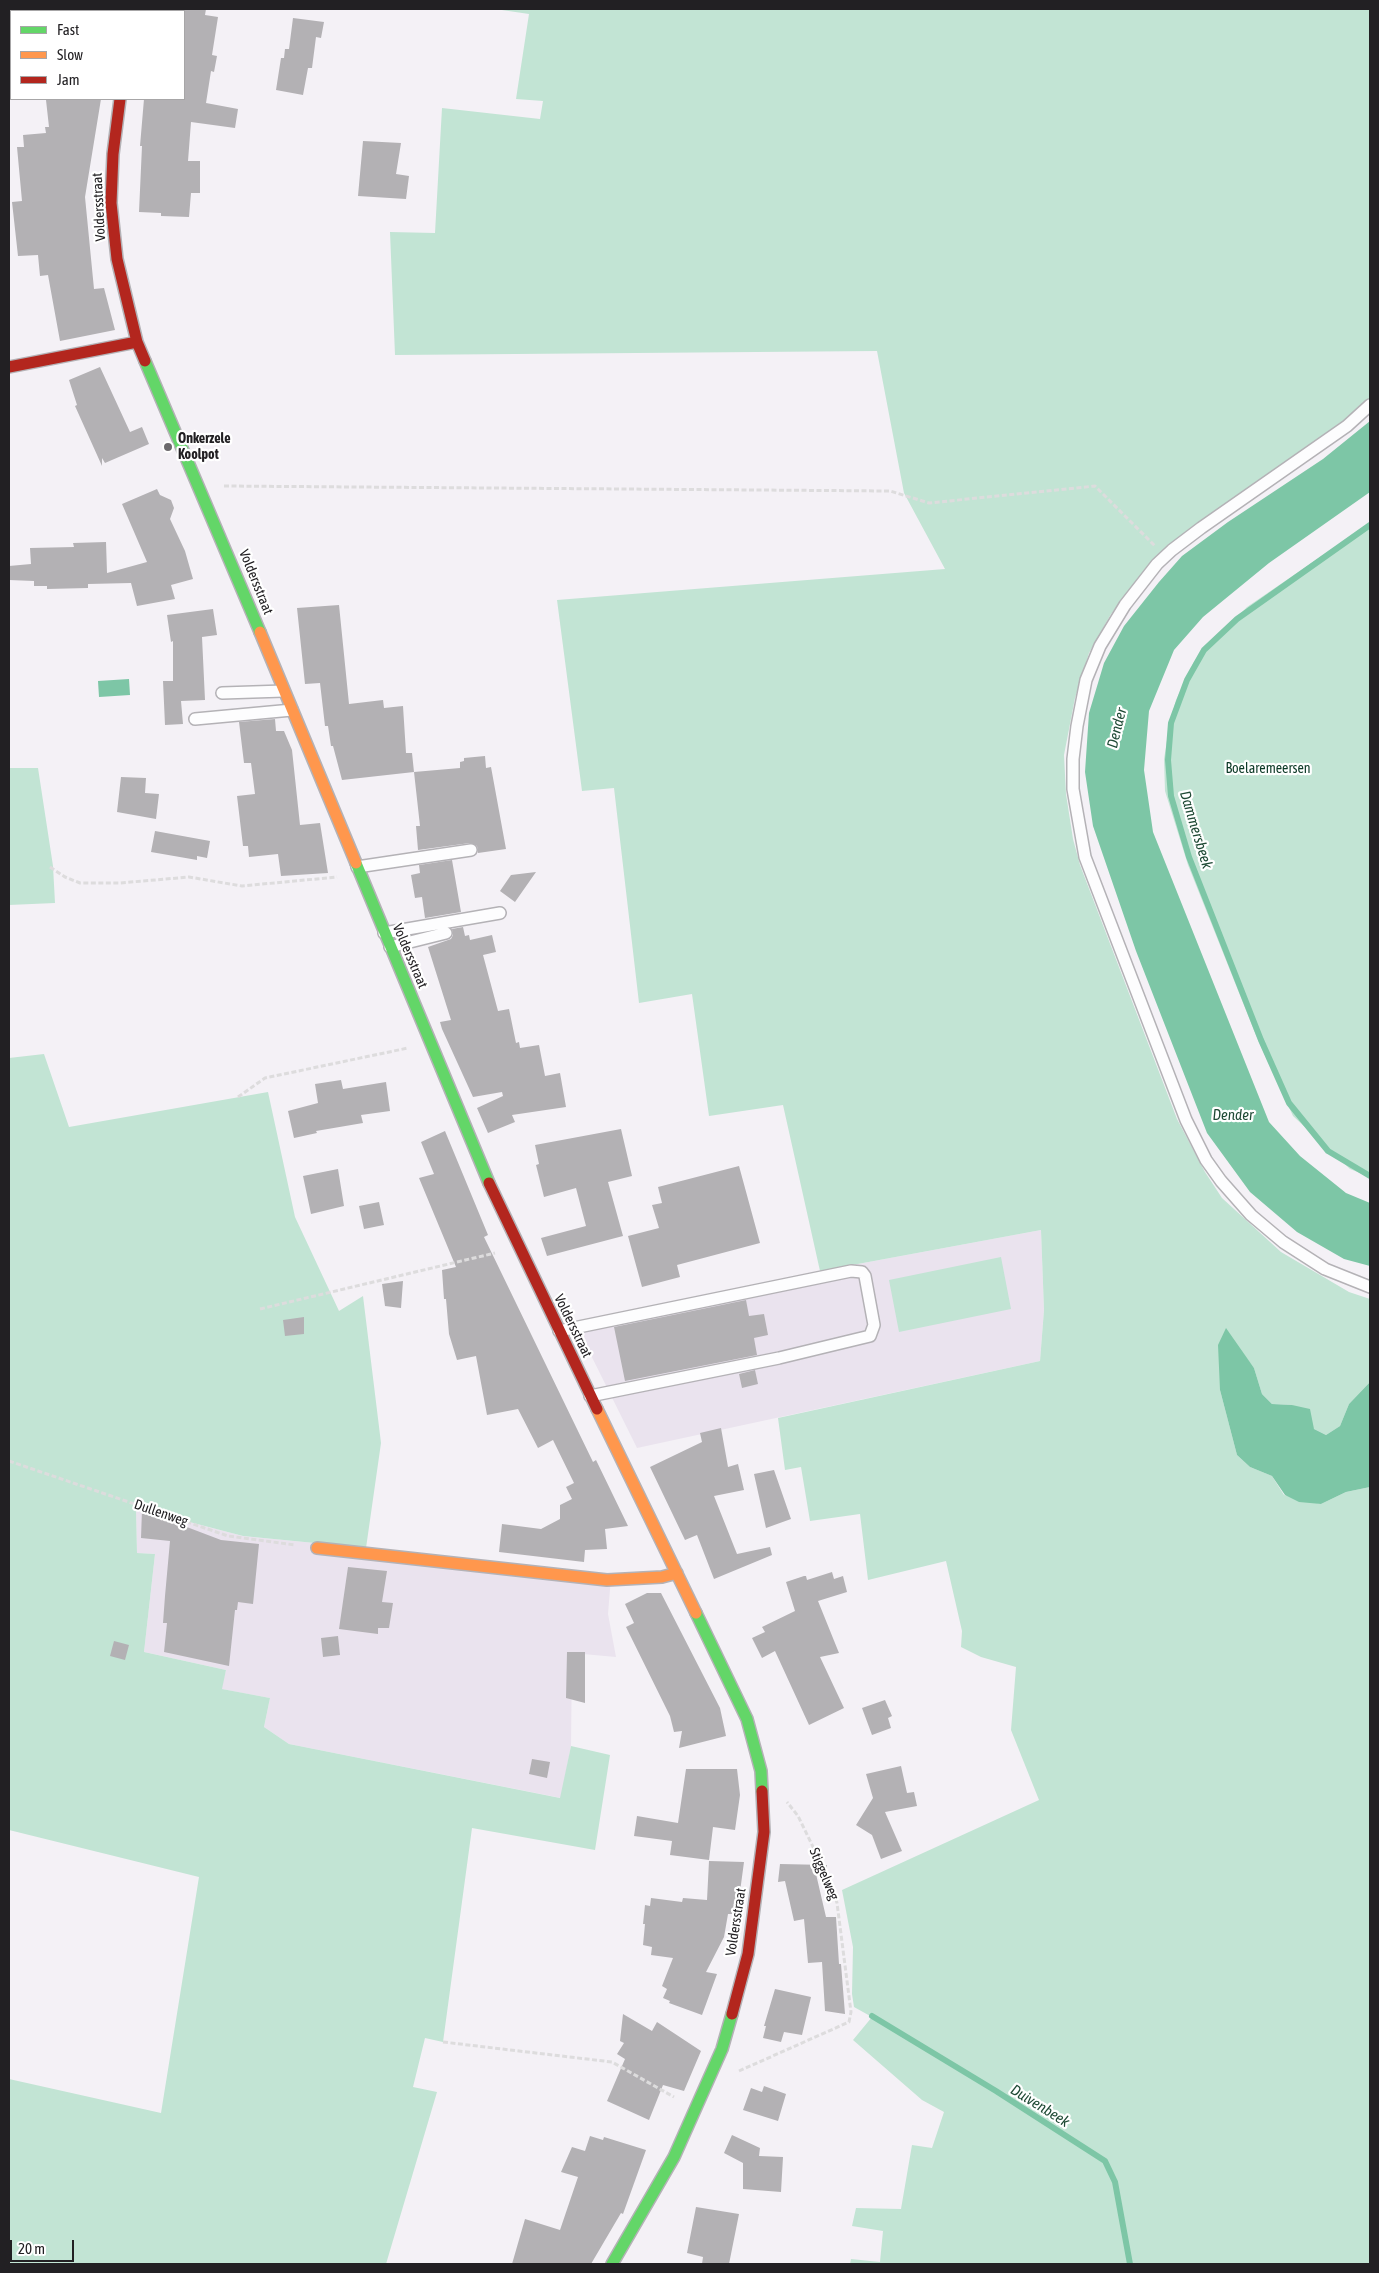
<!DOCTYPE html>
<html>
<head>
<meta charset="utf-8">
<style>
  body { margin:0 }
  #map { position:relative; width:1379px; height:2273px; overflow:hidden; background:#f4f1f6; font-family:"Asap Condensed",sans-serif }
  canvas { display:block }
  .frame { position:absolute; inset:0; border:10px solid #222023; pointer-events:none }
  .legend { position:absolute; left:10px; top:10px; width:175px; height:90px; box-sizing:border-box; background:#fff; border:1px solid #a7a6a7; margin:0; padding:6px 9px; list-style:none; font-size:15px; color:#222023 }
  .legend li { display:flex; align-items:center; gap:10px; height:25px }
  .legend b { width:25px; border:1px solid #a7a6a7 }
  .scale { position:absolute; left:10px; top:2240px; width:64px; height:22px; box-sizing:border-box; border:2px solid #222023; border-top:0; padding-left:6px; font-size:15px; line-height:18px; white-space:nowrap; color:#222023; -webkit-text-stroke:4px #fff; paint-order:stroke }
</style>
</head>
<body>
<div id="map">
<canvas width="1379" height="2273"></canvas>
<div class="frame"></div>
<ul class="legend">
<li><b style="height:6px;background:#63d668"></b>Fast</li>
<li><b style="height:6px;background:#ff974d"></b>Slow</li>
<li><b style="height:6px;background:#b3261e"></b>Jam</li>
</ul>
<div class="scale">20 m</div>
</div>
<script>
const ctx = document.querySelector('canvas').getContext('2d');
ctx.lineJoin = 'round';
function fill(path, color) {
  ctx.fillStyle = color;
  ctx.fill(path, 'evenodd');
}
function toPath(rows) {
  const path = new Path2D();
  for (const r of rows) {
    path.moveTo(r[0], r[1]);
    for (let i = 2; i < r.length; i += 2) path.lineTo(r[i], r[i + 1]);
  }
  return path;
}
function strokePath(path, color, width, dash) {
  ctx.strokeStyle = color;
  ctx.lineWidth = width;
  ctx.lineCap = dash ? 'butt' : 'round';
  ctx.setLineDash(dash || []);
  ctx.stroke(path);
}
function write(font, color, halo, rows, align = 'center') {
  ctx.font = font + ' "Asap Condensed",sans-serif';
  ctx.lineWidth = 4.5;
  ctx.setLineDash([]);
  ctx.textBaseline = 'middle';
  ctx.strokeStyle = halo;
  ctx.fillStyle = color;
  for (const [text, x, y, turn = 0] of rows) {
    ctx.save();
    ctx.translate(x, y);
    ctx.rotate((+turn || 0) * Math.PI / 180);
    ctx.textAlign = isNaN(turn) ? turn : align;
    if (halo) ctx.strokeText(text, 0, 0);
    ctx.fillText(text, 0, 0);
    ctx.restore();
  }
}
fill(toPath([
  [1041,1230,1044,1310,1040,1361,637,1448,575,1323,820,1271],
  [136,1508,243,1536,366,1548,611,1577,608,1614,616,1657,572,1653,571,1746,561,1798,289,1744,264,1727,270,1698,221,1689,226,1670,144,1652,155,1554,137,1553]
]), '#eae3ee');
fill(toPath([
  [495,9,1370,9,1370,400,1361,409,1151,563,1111,614,1089,653,1075,698,1064,755,1066,794,1073,839,1080,865,1177,1119,1205,1172,1222,1198,1281,1252,1349,1292,1370,1299,1370,1382,1349,1404,1340,1426,1326,1435,1314,1429,1292,1405,1272,1404,1262,1394,1254,1368,1240,1350,1220,1390,1237,1455,1250,1467,1272,1476,1284,1495,1321,1504,1346,1492,1370,1487,1370,2264,850,2264,851,2259,880,2262,883,2231,852,2226,856,2208,901,2209,912,2145,932,2148,944,2112,922,2100,853,2040,872,2017,854,2007,852,1994,853,1947,842,1890,1039,1800,1011,1730,1016,1667,981,1657,961,1647,962,1631,946,1561,868,1580,860,1514,810,1521,801,1467,785,1470,778,1418,1040,1361,1044,1310,1041,1230,820,1271,783,1105,709,1116,692,994,639,1003,614,788,582,791,557,600,945,569,904,493,877,351,395,355,390,232,435,233,442,108,540,119,543,101,516,99,529,14],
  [1370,523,1370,1177,1350,1169,1293,1116,1257,1038,1188,865,1165,791,1164,759,1170,722,1176,700,1194,662,1247,607],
  [9,768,38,768,53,866,55,903,9,905],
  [44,1054,69,1127,268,1092,295,1217,339,1311,363,1296,381,1443,366,1548,243,1536,136,1508,137,1553,155,1554,144,1652,226,1670,222,1689,270,1698,264,1727,289,1744,560,1798,571,1746,610,1755,595,1850,472,1828,443,2042,425,2038,413,2087,437,2092,386,2264,9,2264,9,2079,161,2113,199,1877,9,1830,9,1058],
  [1001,1257,1011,1309,899,1332,889,1280]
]), '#c2e4d4');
fill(toPath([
  [1370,421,1370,492,1269,563,1203,617,1174,650,1149,711,1144,770,1153,832,1269,1122,1300,1156,1346,1193,1370,1203,1370,1266,1344,1259,1297,1232,1250,1192,1207,1133,1136,951,1093,826,1085,772,1089,713,1104,663,1124,626,1159,582,1182,556,1228,522,1323,459],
  [129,679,130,695,99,697,98,681],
  [1226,1328,1254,1368,1262,1394,1272,1404,1292,1405,1310,1409,1314,1429,1326,1435,1340,1426,1349,1404,1370,1382,1370,1487,1346,1492,1321,1504,1299,1502,1285,1495,1272,1476,1250,1467,1237,1455,1220,1390,1218,1345]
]), '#7dc6a6');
strokePath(toPath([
  [1370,525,1237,619,1204,650,1187,680,1171,723,1168,760,1171,796,1189,857,1261,1040,1289,1103,1328,1151,1370,1176],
  [872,2016,996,2091,1105,2161,1115,2182,1130,2264]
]), '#7dc6a6', 6);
fill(toPath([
  [184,9,206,9,205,15,218,17,212,55,217,56,214,72,211,71,206,103,238,109,235,128,191,122,188,161,200,161,200,193,191,193,189,217,161,216,161,213,139,212,142,146,140,146,144,99,184,99],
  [293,18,324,22,321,38,316,37,312,68,308,68,303,95,276,90,281,58,284,58,285,49,289,49],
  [59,99,101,99,85,197,94,289,104,288,115,330,60,341,48,275,40,276,38,255,18,256,12,202,22,201,17,147,24,147,23,135,46,133,45,127,49,127,46,100],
  [363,141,401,143,396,174,409,176,406,199,358,196],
  [100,367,130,432,142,427,149,444,105,463,102,458,102,466,75,406,77,405,69,380],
  [157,489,160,495,171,500,174,508,170,519,185,551,193,579,171,585,175,599,137,606,131,583,88,584,88,588,47,589,47,586,34,586,34,581,9,580,9,566,31,564,30,548,74,547,73,543,106,542,107,573,147,562,122,504],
  [339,605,349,704,383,700,384,708,403,706,406,753,412,753,414,772,342,780,333,746,331,746,328,726,325,726,320,683,305,684,297,608],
  [213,609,217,635,202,637,205,700,181,701,183,724,165,725,163,681,173,681,173,641,171,642,167,615],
  [275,719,276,731,284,731,292,750,300,825,320,823,328,873,281,876,278,854,249,857,248,846,243,846,237,796,255,794,251,763,244,763,239,722],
  [485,756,486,768,491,767,506,849,478,853,477,846,470,843,418,850,416,826,420,826,414,772,460,768,460,762,464,761,464,758],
  [121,777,146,778,145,793,159,794,156,819,117,812],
  [155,831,210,841,207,858,197,856,197,860,151,852],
  [452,860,461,912,425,918,422,897,415,898,411,875,420,873,419,865],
  [536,872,515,902,500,891,511,875],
  [463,927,465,936,469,935,470,940,492,935,496,952,483,955,498,1011,509,1009,516,1043,519,1042,520,1048,539,1045,545,1076,560,1073,566,1107,512,1115,515,1122,488,1133,477,1108,503,1096,502,1092,473,1097,442,1029,440,1022,451,1020,428,947,451,939,453,935,452,929],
  [341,1080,343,1089,386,1082,390,1111,361,1115,363,1123,316,1131,317,1133,294,1138,288,1111,318,1103,315,1084],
  [621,1129,632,1176,608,1182,623,1236,547,1256,541,1238,586,1226,576,1188,544,1197,536,1165,539,1164,535,1145],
  [445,1131,488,1235,484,1237,593,1462,596,1460,628,1526,605,1529,607,1549,585,1550,584,1562,499,1552,502,1524,541,1529,560,1519,560,1505,572,1499,566,1487,574,1483,553,1440,538,1448,518,1409,487,1415,476,1356,457,1360,449,1334,446,1299,444,1299,442,1270,456,1267,419,1178,434,1174,421,1142],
  [739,1166,760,1243,677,1265,680,1277,642,1287,628,1236,659,1228,652,1205,662,1203,658,1187],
  [338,1169,344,1206,311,1214,303,1176],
  [379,1202,384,1225,364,1229,359,1206],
  [403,1281,401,1308,385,1306,382,1284],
  [746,1300,749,1316,764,1314,768,1335,754,1338,757,1355,625,1381,614,1327],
  [304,1317,304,1334,285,1336,283,1320],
  [755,1370,758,1384,742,1388,739,1374],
  [721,1428,728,1467,738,1464,744,1490,714,1496,735,1549,737,1554,770,1547,772,1555,714,1579,697,1535,685,1540,650,1467,702,1442,700,1433],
  [774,1470,791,1519,766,1528,754,1474],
  [142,1510,221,1540,259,1544,253,1604,238,1602,237,1610,235,1610,229,1666,164,1652,167,1623,163,1623,165,1596,170,1541,141,1538],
  [348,1567,387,1571,382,1602,393,1603,389,1628,378,1628,378,1634,339,1629],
  [832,1572,834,1579,843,1576,847,1592,818,1601,839,1653,820,1657,844,1708,809,1725,775,1651,762,1658,752,1638,765,1632,762,1627,795,1611,786,1582,804,1576,806,1576,807,1580],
  [647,1593,661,1593,720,1708,726,1736,679,1748,682,1731,674,1732,670,1716,626,1627,634,1623,625,1604],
  [338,1636,340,1655,323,1657,321,1638],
  [114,1641,129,1645,125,1660,110,1656],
  [567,1652,585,1652,585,1703,566,1698],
  [885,1700,892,1716,888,1718,891,1728,872,1735,862,1708],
  [532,1759,550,1762,547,1778,529,1774],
  [901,1766,907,1793,914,1792,917,1806,885,1812,902,1851,881,1859,872,1835,856,1825,873,1798,866,1774],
  [686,1769,737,1769,740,1795,735,1830,713,1827,709,1860,670,1855,672,1841,634,1836,637,1816,678,1823],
  [709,1861,744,1862,737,1914,728,1914,724,1937,706,1972,717,1974,702,2015,669,2003,670,2001,663,1998,667,1989,662,1986,673,1958,651,1955,652,1947,643,1945,645,1924,643,1924,645,1905,650,1906,651,1898,682,1902,683,1898,707,1900],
  [780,1864,827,1865,827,1871,816,1874,826,1917,836,1917,839,1964,841,1964,845,2014,825,2011,822,1962,808,1963,804,1919,794,1921,785,1881,778,1882],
  [775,1989,811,1997,802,2035,784,2032,781,2042,763,2038,766,2026,764,2026],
  [623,2014,652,2031,657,2022,701,2051,684,2091,663,2085,649,2120,607,2101,625,2059,617,2054,624,2043,620,2041],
  [764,2086,786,2094,778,2121,743,2110,751,2088,762,2092],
  [732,2135,760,2148,759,2156,783,2157,781,2192,743,2189,743,2163,724,2153],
  [590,2136,603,2140,604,2137,646,2150,623,2214,621,2213,591,2264,512,2264,525,2219,560,2230,578,2177,561,2172,572,2147,585,2151],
  [696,2207,739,2214,729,2264,702,2264,703,2257,687,2253]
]), '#b3b1b4');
const lane = toPath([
  [1370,405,1347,426,1201,528,1172,550,1157,564,1125,605,1100,646,1086,680,1077,726,1073,759,1073,789,1085,857,1186,1120,1206,1160,1221,1181,1251,1215,1283,1242,1325,1269,1370,1287],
  [222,693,284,691],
  [195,719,292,710],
  [357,867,471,850],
  [384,933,500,913],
  [390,947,446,933],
  [559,1331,851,1271,862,1272,865,1276,874,1325,870,1336,779,1358,590,1396]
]);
const fast = toPath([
  [145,361,260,632],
  [356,863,489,1183],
  [696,1613,747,1719,761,1771,762,1791],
  [612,2264,674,2157,722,2049,732,2014]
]);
const slow = toPath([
  [136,11,137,9],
  [260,632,356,863],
  [597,1409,696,1613],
  [317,1548,607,1580,662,1577,677,1573]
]);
const jam = toPath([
  [120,99,113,154,111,203,117,259,137,342,145,361],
  [9,367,137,342],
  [489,1183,597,1409],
  [732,2014,748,1954,764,1832,762,1791]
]);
strokePath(lane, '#b4b2b6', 14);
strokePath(fast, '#b4b2b6', 14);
strokePath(slow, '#b4b2b6', 14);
strokePath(jam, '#b4b2b6', 14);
strokePath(toPath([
  [224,486,890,491,929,503,1095,486,1155,546],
  [50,867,65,877,80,883,120,883,189,877,242,886,337,877],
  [238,1097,265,1078,408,1048],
  [260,1309,495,1253],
  [9,1461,228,1536,295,1545],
  [443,2042,612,2062,674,2097],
  [739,2071,849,2022,851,2012,837,1903,832,1886,798,1816,787,1802]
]), '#dddcdd', 3, [5, 2.5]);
strokePath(lane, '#fdfdfe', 11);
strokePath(fast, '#63d668', 11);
strokePath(slow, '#ff974d', 11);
strokePath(jam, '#b3261e', 11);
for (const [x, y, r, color] of [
  [168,447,5,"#6c696d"]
]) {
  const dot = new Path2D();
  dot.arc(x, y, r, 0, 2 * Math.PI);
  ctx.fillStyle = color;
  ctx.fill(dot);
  strokePath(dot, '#fff', 2);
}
write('14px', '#222023', '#fff', [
  ["Voldersstraat",99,207,-93],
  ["Voldersstraat",256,582,68],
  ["Voldersstraat",410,956,67],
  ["Voldersstraat",573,1326,64],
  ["Dullenweg",161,1513,19],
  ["Stiggelweg",824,1874,67],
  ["Voldersstraat",736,1922,-81]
]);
write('bold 14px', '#222023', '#fff', [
  ["Onkerzele",178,439],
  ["Koolpot",178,455]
], 'left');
write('14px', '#0c3926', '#fff', [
  ["Boelaremeersen",1268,769]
]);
write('italic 15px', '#1f4a35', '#fff', [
  ["Dender",1117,728,-76],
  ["Dammersbeek",1196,830,73],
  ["Dender",1233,1115],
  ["Duivenbeek",1040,2106,32]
]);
</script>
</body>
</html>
